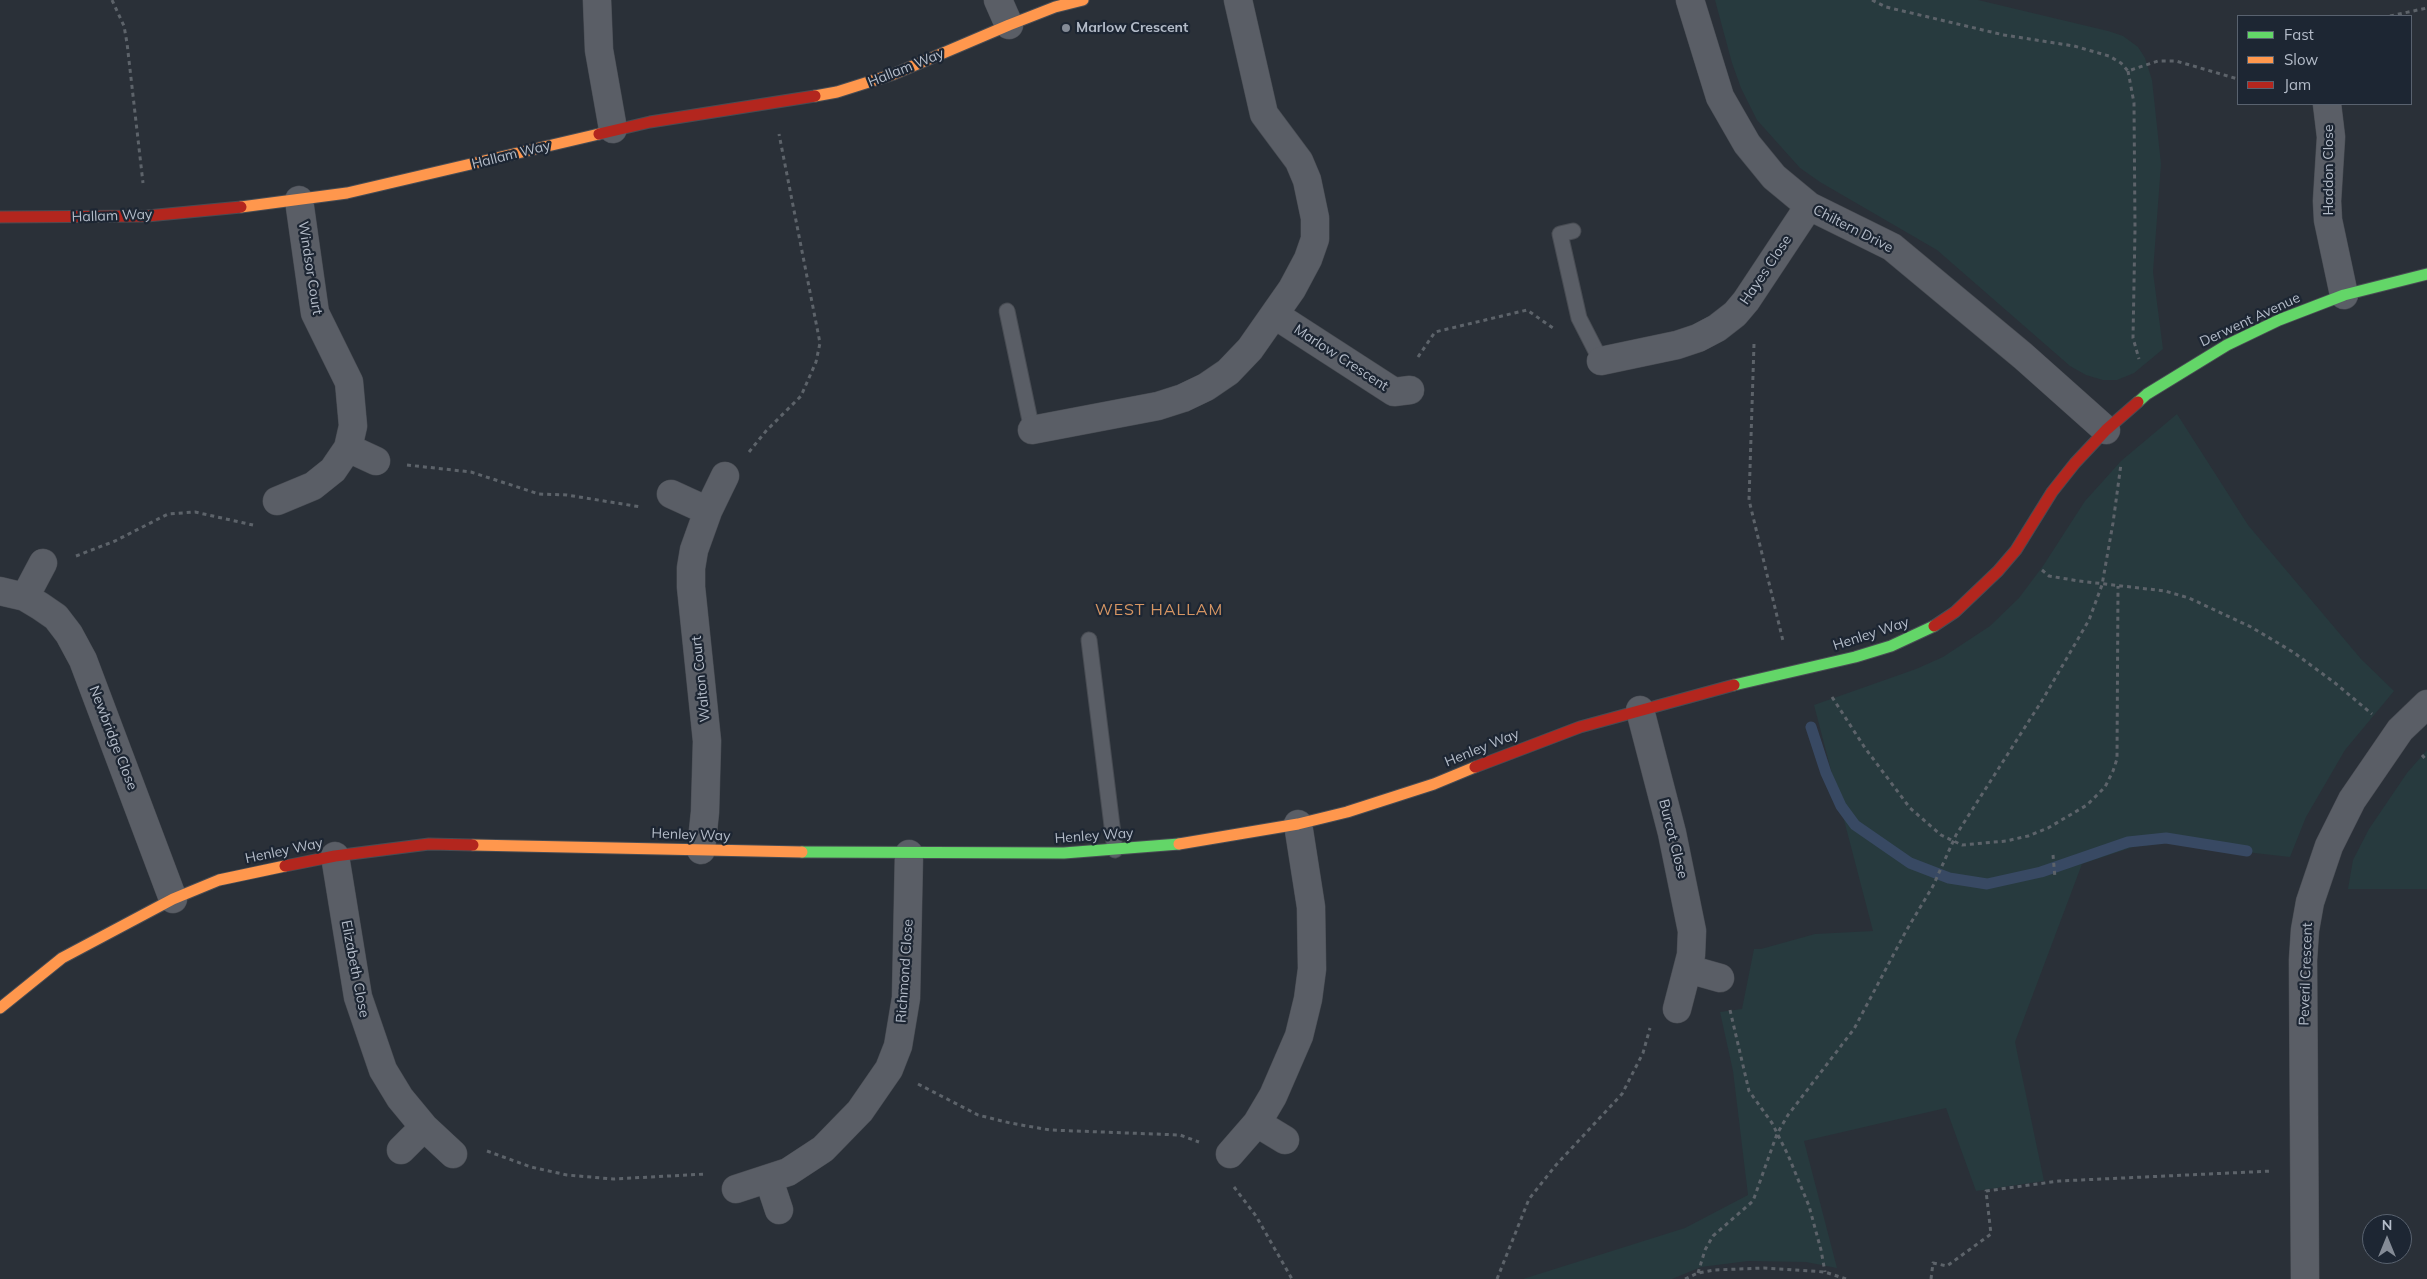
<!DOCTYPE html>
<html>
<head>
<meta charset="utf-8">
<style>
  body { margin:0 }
  #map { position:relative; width:2427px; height:1279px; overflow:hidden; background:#2a3038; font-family:Mulish,sans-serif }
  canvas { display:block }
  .legend { position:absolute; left:2237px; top:15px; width:175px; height:90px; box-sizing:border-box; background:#1d2633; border:1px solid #59626f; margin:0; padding:6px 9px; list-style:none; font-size:15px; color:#b4bcc9 }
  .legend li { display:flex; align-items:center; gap:10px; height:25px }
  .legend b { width:25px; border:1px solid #59626f }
  .north { position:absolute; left:2362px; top:1214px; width:50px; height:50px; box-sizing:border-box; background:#1d2633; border:1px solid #59626f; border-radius:50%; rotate:0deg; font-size:14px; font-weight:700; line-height:20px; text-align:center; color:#b4bcc9 }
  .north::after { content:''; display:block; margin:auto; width:18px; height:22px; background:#848b96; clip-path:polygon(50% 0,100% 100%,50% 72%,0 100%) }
</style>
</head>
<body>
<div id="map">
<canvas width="2427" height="1279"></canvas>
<ul class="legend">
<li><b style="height:6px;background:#63d668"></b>Fast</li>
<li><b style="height:6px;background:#ff974d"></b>Slow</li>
<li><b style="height:6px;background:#b3261e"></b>Jam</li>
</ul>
<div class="north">N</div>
</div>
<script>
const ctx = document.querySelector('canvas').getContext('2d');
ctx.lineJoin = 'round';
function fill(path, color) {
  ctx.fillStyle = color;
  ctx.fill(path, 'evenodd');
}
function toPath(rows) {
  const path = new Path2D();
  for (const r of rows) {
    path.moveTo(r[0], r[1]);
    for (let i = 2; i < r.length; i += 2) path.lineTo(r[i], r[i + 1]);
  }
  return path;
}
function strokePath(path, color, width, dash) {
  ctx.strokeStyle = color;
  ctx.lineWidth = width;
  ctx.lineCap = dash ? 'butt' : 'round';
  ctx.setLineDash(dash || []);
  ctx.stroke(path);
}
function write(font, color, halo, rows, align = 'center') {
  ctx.font = font + ' Mulish,sans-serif';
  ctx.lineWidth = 4.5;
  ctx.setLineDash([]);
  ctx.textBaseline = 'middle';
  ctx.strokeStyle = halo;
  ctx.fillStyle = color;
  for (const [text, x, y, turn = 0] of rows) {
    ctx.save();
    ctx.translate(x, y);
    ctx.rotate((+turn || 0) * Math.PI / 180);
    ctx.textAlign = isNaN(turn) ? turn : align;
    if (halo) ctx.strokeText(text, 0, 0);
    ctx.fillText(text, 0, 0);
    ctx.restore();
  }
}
fill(toPath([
  [1715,0,1978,0,2108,31,2123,36,2138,47,2145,58,2152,80,2161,164,2153,272,2163,349,2134,373,2117,380,2103,380,2086,375,2070,366,1937,250,1820,182,1800,168,1757,120,1741,88,1732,63],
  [2177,414,2248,525,2361,659,2394,691,2345,750,2306,817,2290,857,2166,843,2133,847,2082,864,2015,1042,2044,1181,1976,1191,1946,1108,1804,1141,1837,1268,1806,1262,1748,1261,1701,1267,1672,1279,1523,1279,1685,1228,1748,1195,1733,1071,1720,1012,1742,1009,1754,949,1761,949,1815,934,1873,931,1814,705,1916,669,1943,657,1990,626,2019,598,2043,566,2085,501,2104,480,2121,461],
  [2427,750,2427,889,2348,889,2353,860,2369,829,2407,773]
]), '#273a3e');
strokePath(toPath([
  [1811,727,1826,773,1841,806,1855,825,1910,863,1949,878,1987,884,2041,872,2128,842,2166,838,2247,851]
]), '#384963', 11);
const lane = toPath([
  [1573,231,1560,234,1579,318,1601,361],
  [1007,311,1032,430],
  [1089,640,1115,850]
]);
const street = toPath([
  [597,0,599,50,613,129],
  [998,0,1009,25],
  [1690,0,1720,97,1747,144,1774,177,1809,206,1892,247,2023,356,2106,430],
  [2327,104,2331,137,2327,201,2328,220,2344,295],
  [1275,315,1394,392,1410,390],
  [1601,361,1677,345,1698,338,1717,328,1735,314,1746,301,1809,206],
  [1032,430,1158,406,1183,398,1206,387,1228,372,1250,349,1292,289,1308,259,1315,239,1315,218,1307,180,1299,161,1264,114,1238,0],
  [348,448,376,461],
  [671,494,708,511],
  [277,501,313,486,333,470,348,448,353,426,349,382,315,313,299,200],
  [0,591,25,597,40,606,56,617,69,634,83,660,173,899],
  [25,597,43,563],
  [1640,710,1672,833,1692,931,1691,955,1677,1009],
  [701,850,705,812,707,741,691,587,691,568,694,550,708,511,725,476],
  [335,856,358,997,383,1070,400,1098,424,1127,453,1154],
  [1688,969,1720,978],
  [1257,1123,1285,1140],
  [401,1150,424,1127],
  [1230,1154,1257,1123,1273,1096,1299,1036,1308,999,1312,969,1311,907,1298,824],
  [769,1180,779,1210],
  [736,1189,788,1172,823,1149,860,1111,889,1069,898,1046,906,998,909,854],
  [2305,1279,2303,960,2305,930,2310,902,2329,846,2352,800,2400,730,2427,704]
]);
const fast = toPath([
  [2138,402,2147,394,2227,345,2279,320,2344,295,2427,274],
  [1734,685,1855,657,1891,646,1934,626],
  [802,852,1064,853,1179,844]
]);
const slow = toPath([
  [815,96,837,92,894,74,1009,25,1055,7,1083,0],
  [241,207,347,193,599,134],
  [1179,844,1298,824,1347,812,1434,784,1475,767],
  [473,845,802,852],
  [0,1008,62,958,173,899,219,880,285,866]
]);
const jam = toPath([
  [599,134,650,122,815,96],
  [0,217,147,216,241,207],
  [1934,626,1955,612,1998,571,2016,550,2052,492,2075,463,2106,430,2138,402],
  [1475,767,1580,727,1734,685],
  [285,866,335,856,429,844,473,845]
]);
strokePath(lane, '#484c53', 17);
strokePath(street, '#484c53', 29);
strokePath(fast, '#484c53', 13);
strokePath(slow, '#484c53', 13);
strokePath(jam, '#484c53', 13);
strokePath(toPath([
  [112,0,124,26,127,43,143,183],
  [1872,0,1886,7,2004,35,2074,46,2109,56,2121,63,2128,71,2158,61,2176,61,2238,79],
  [2390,16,2427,8],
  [2128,71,2134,103,2135,229,2133,338,2139,359],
  [1754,344,1749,500,1783,641],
  [1418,357,1435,332,1527,310,1553,328],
  [749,452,766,431,801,396,816,362,820,343,779,134],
  [407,465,471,472,539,494,567,495,641,507],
  [76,556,115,541,168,514,195,512,253,525],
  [2042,570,2049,576,2079,581,2165,591,2189,598,2251,627,2293,652,2335,683,2372,714],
  [1832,697,1865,748,1910,808,1941,835,1962,845,2006,841,2028,836,2048,828,2087,805,2105,787,2113,771,2117,759,2118,586],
  [2422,755,2427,761],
  [2053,855,2055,878],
  [1730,1010,1749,1091,1772,1123,1788,1155,1809,1206,1821,1250,1825,1272],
  [918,1084,978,1115,1010,1123,1050,1130,1180,1135,1199,1142],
  [487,1151,531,1167,567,1175,613,1179,706,1174],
  [1234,1187,1256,1216,1292,1279],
  [1698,1273,1705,1250,1713,1236,1753,1201,1777,1134,1788,1115,1854,1029,1906,931,1933,886,1956,835,2043,699,2089,620,2102,585,2113,523,2121,464],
  [1497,1279,1529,1199,1556,1165,1622,1094,1643,1053,1650,1028],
  [1685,1279,1698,1273,1714,1270,1764,1268,1825,1272,1846,1279],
  [1931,1279,1933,1263,1947,1266,1991,1234,1986,1191,2059,1181,2272,1171]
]), '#5d636a', 3, [4, 4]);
strokePath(lane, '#5a5e66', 15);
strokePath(street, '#5a5e66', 28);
strokePath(fast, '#63d668', 11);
strokePath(slow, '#ff974d', 11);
strokePath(jam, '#b3261e', 11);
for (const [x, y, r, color] of [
  [1066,28,5,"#848b96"]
]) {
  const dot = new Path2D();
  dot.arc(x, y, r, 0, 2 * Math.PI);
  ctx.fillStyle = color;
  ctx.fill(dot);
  strokePath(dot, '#1d2633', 2);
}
write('bold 14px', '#b4bcc9', '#1d2633', [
  ["Marlow Crescent",1076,28]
], 'left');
write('14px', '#b4bcc9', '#1d2633', [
  ["Hallam Way",906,68,-22],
  ["Hallam Way",511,155,-14],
  ["Haddon Close",2329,170,-90],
  ["Hallam Way",112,216,-2],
  ["Chiltern Drive",1853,229,27],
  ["Windsor Court",310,268,81],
  ["Hayes Close",1766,270,-56],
  ["Derwent Avenue",2250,320,-25],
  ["Marlow Crescent",1341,358,33],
  ["Henley Way",1871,634,-18],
  ["Walton Court",701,679,-96],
  ["Newbridge Close",113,738,69],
  ["Henley Way",1482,748,-22],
  ["Henley Way",691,835,2],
  ["Henley Way",1094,836,-4],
  ["Burcot Close",1673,839,76],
  ["Henley Way",284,851,-12],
  ["Elizabeth Close",355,969,79],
  ["Richmond Close",905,971,-86],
  ["Peveril Crescent",2306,974,-88]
]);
ctx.letterSpacing = '1px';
write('16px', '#d59563', '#1d2633', [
  ["WEST HALLAM",1159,610]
]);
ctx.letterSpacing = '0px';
</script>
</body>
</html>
